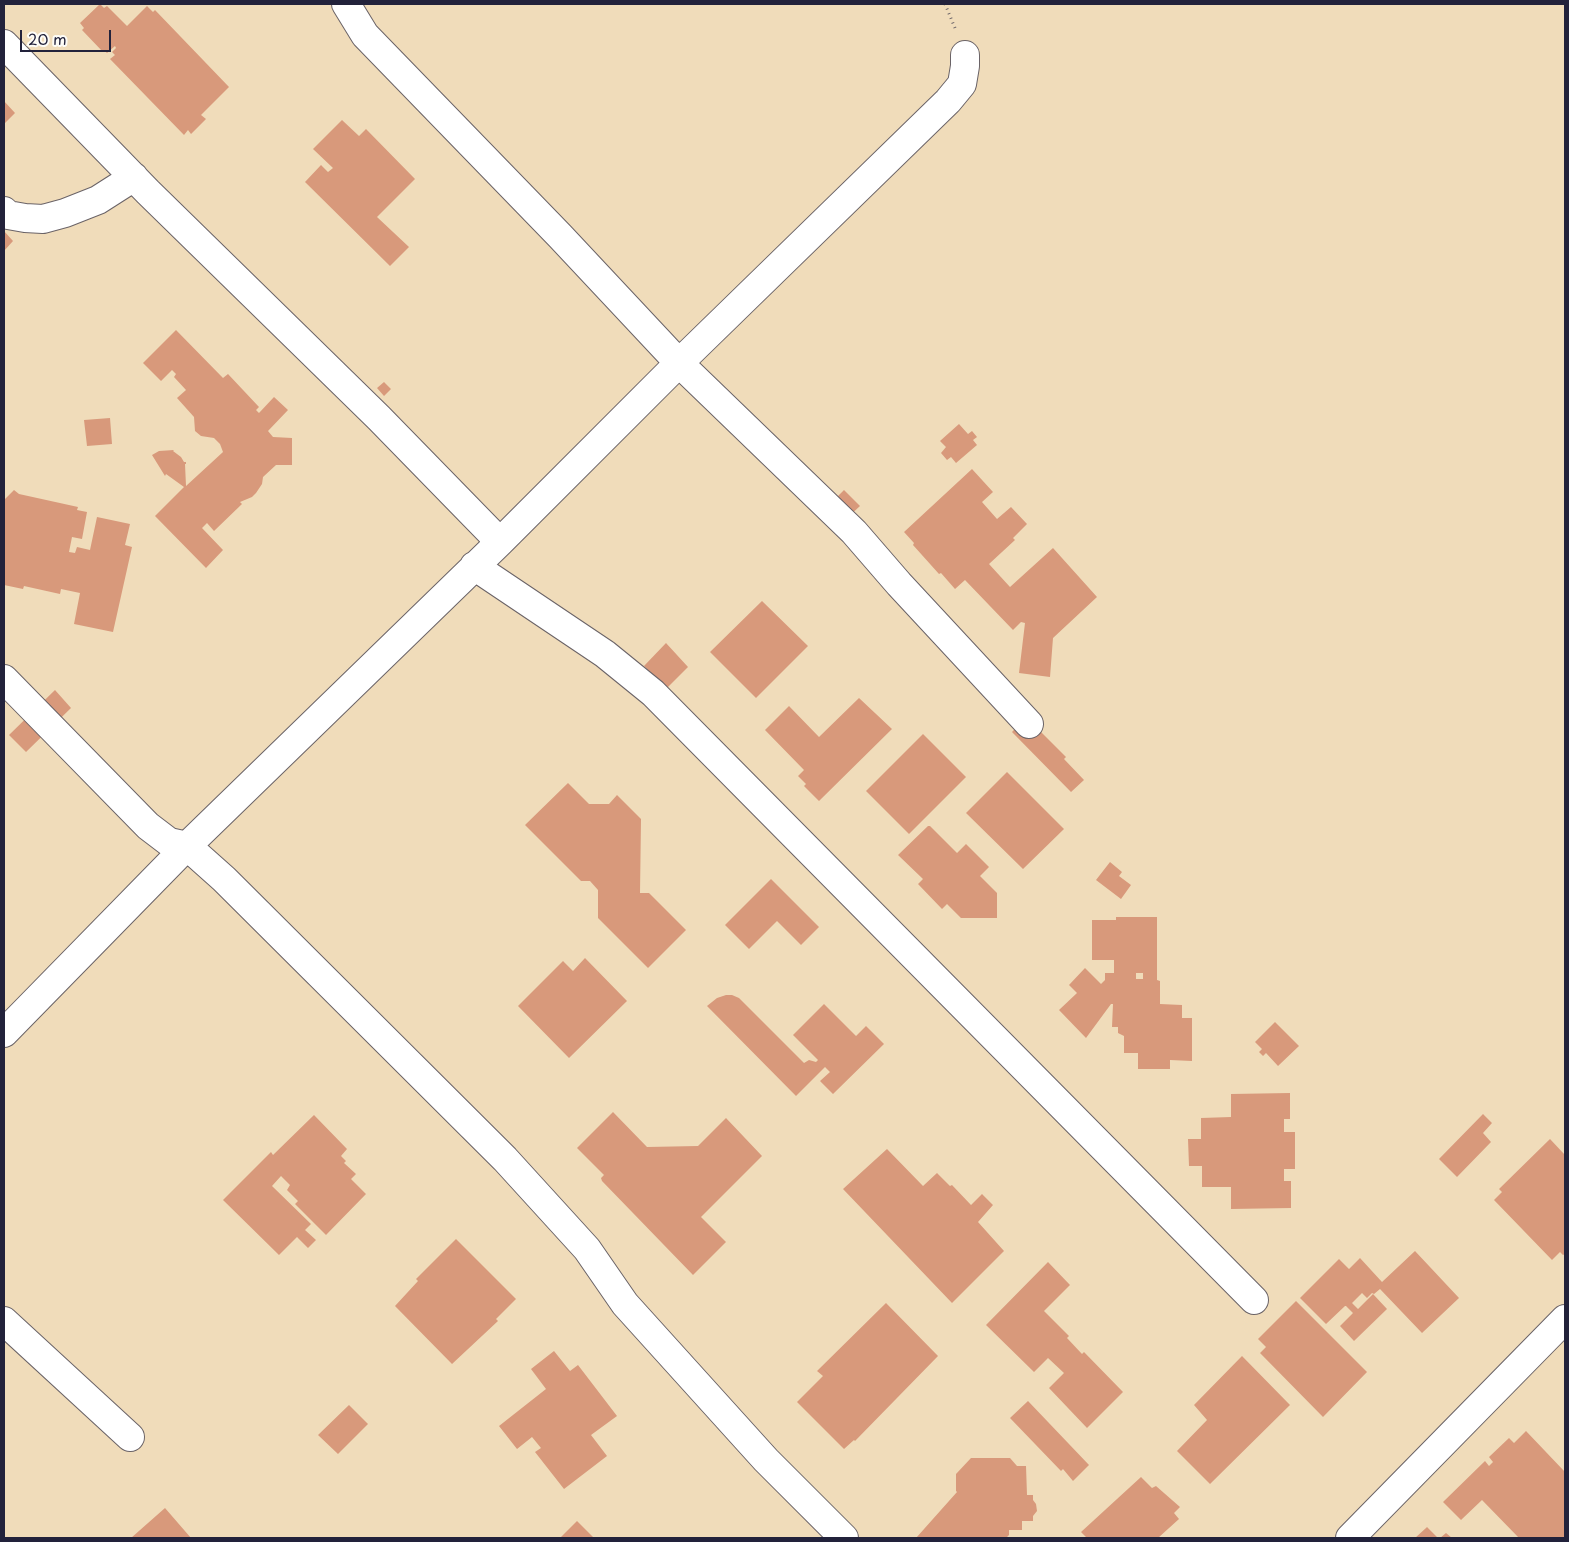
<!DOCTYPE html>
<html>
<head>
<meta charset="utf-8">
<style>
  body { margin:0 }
  #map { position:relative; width:1569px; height:1542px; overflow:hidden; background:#f0dcba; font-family:"Playpen Sans",sans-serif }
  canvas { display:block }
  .frame { position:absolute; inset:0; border:5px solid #22223b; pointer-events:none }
  .scale { position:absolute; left:20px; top:30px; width:91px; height:22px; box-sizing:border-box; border:2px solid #22223b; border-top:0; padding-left:6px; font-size:15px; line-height:18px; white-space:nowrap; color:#22223b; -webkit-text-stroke:4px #fdfcf7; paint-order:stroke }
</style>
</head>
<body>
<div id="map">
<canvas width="1569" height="1542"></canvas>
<div class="frame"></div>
<div class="scale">20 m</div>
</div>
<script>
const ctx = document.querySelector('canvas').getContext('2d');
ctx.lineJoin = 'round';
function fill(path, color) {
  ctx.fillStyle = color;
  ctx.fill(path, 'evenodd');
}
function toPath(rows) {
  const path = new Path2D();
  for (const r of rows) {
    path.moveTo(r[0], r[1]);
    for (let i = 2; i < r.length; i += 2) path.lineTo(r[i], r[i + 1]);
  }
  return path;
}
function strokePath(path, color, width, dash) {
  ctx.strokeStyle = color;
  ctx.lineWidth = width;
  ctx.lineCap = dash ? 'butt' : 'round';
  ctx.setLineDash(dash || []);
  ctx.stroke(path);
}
fill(toPath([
  [100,4,104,8,107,6,127,26,147,6,153,12,155,10,229,87,201,115,206,119,191,134,188,130,184,135,110,59,115,55,112,52,116,48,115,46,107,53,104,50,103,52,82,30,84,28,80,23],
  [4,101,15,113,4,124],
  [342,120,359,136,366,129,415,179,377,217,409,247,390,266,305,182,321,165,328,172,333,168,313,149],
  [4,231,13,241,4,251],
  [176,330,223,378,228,374,259,407,256,410,259,413,274,397,288,410,268,431,273,437,292,438,292,465,276,465,263,477,262,484,256,493,252,497,240,502,242,504,214,531,207,523,202,528,223,550,206,568,155,516,184,487,166,474,165,476,152,455,159,451,174,450,173,451,181,457,184,462,186,462,186,464,185,464,186,486,223,452,220,444,214,438,201,436,195,431,194,417,177,398,186,390,174,377,176,374,172,370,161,381,143,363],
  [384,382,391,389,384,396,377,388],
  [110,418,112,444,87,446,84,420],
  [959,424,968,434,972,431,977,437,973,440,977,445,956,463,951,457,947,460,941,453,946,447,940,441],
  [972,469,993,492,982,502,997,519,1011,507,1027,524,1013,538,1015,540,989,564,1010,587,1053,548,1097,597,1053,638,1050,677,1019,673,1025,623,1021,622,1013,630,965,580,955,589,941,573,939,574,913,545,914,543,904,532],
  [14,490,19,494,78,507,77,510,87,512,82,539,72,537,69,552,75,553,77,547,90,550,97,517,130,524,125,545,132,547,113,632,74,624,80,593,61,589,60,594,24,586,23,589,4,585,4,500],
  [844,490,860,506,845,520,829,505],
  [762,601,808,646,756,698,710,652],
  [666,643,688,667,667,688,644,666],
  [55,690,71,708,26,752,9,735],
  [859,698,892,729,819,801,804,786,806,784,798,776,804,770,765,730,789,706,819,737],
  [1026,717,1066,757,1064,759,1084,780,1071,792,1012,732],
  [923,734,966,777,909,834,866,791],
  [1007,772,1064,829,1023,869,966,813],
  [568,783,589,804,609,804,617,795,641,819,640,893,649,893,686,930,648,968,598,918,598,890,590,881,581,881,525,825],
  [928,826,930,826,957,853,966,844,989,867,980,876,997,893,997,918,961,918,947,904,942,909,918,884,923,879,898,855],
  [1110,862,1122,872,1119,876,1131,885,1121,899,1096,880],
  [771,879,819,927,801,945,777,921,749,949,725,925],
  [1116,917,1157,917,1157,980,1160,981,1160,1004,1182,1005,1182,1018,1192,1018,1192,1061,1170,1060,1170,1069,1138,1069,1138,1053,1124,1053,1124,1036,1118,1033,1118,1027,1112,1027,1113,1004,1111,1004,1086,1038,1059,1010,1077,993,1069,985,1085,968,1101,984,1105,980,1105,973,1114,973,1114,960,1092,960,1092,920,1116,920],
  [1136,973,1143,973,1143,979,1136,979],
  [585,958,627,1001,569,1058,518,1006,563,961,573,971],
  [726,995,732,995,739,998,804,1063,809,1060,816,1062,818,1060,793,1035,824,1004,856,1036,866,1026,884,1044,833,1094,820,1081,830,1072,825,1067,796,1096,707,1006,717,998],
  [1275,1022,1299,1046,1278,1066,1266,1053,1263,1056,1259,1052,1262,1049,1255,1042],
  [1290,1093,1290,1119,1284,1119,1284,1132,1295,1132,1295,1169,1284,1169,1284,1181,1291,1181,1291,1208,1231,1209,1231,1187,1202,1187,1202,1166,1189,1166,1188,1139,1201,1139,1201,1118,1231,1117,1231,1094],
  [613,1112,647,1147,698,1146,726,1118,762,1156,701,1217,726,1242,693,1275,602,1181,601,1178,604,1175,577,1148],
  [1483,1114,1492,1123,1483,1133,1491,1142,1457,1177,1439,1159],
  [314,1115,347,1149,341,1156,346,1161,344,1163,356,1174,351,1179,366,1194,326,1235,295,1204,298,1201,287,1190,290,1185,281,1176,272,1186,311,1224,305,1230,316,1240,308,1248,297,1237,279,1255,223,1200,271,1152,273,1155],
  [1550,1139,1565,1155,1565,1254,1563,1255,1560,1252,1552,1260,1494,1200,1502,1192,1499,1189],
  [887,1149,923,1186,937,1173,950,1186,952,1185,971,1205,982,1194,993,1205,978,1222,1004,1251,952,1303,843,1189],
  [456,1239,516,1299,496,1319,498,1321,452,1364,395,1306,418,1281,416,1279],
  [1415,1251,1459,1298,1422,1333,1380,1289,1374,1294,1372,1293,1367,1298,1362,1293,1352,1303,1358,1309,1373,1294,1387,1309,1354,1341,1340,1326,1353,1313,1346,1306,1345,1306,1326,1324,1300,1298,1339,1259,1349,1269,1360,1258,1382,1282],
  [1048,1262,1070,1285,1044,1311,1069,1336,1067,1338,1082,1354,1084,1352,1123,1392,1087,1428,1049,1388,1064,1373,1048,1358,1034,1372,986,1325],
  [1296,1301,1367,1372,1323,1417,1260,1353,1266,1347,1258,1339],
  [886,1303,938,1356,855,1441,854,1440,844,1449,797,1402,823,1376,817,1371],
  [554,1351,570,1371,578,1365,617,1416,591,1435,607,1456,564,1489,535,1452,541,1448,532,1437,517,1449,499,1426,546,1389,531,1369],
  [1242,1356,1290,1405,1210,1484,1177,1451,1207,1420,1194,1405],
  [1028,1401,1089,1465,1073,1481,1063,1469,1061,1471,1010,1418],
  [349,1405,368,1424,338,1454,318,1435],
  [1526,1431,1565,1472,1565,1538,1519,1538,1482,1500,1461,1520,1443,1502,1485,1461,1489,1466,1493,1462,1489,1457,1509,1438,1514,1443],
  [971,1458,1010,1458,1017,1466,1026,1466,1027,1495,1033,1495,1033,1500,1036,1504,1037,1511,1033,1516,1033,1521,1022,1521,1022,1530,1009,1530,1009,1535,1006,1538,916,1538,957,1492,956,1491,956,1474],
  [1141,1477,1152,1488,1156,1486,1180,1507,1174,1513,1179,1519,1158,1538,1087,1538,1081,1532],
  [165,1508,191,1538,131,1538],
  [577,1521,594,1538,560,1538],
  [1427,1527,1438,1538,1415,1538,1426,1528],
  [1446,1533,1452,1538,1440,1538]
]), '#d8997b');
const minor = toPath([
  [346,4,365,35,560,236,679,363,854,532,899,584,1029,724],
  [4,44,148,192,379,418,500,542],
  [4,211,8,215,25,218,43,219,65,213,98,200,134,177],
  [474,566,605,654,653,693,1254,1300],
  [4,679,148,826,169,842,187,846,224,879,505,1159,587,1249,625,1304,766,1460,844,1538],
  [4,1033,187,846,500,542,679,363,948,101,962,84,965,66,965,55],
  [4,1321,130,1437],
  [1350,1538,1565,1319]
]);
strokePath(minor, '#6a6367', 30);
strokePath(toPath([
  [945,4,955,28]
]), '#6a6367', 3, [1, 4]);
strokePath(minor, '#fff', 28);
</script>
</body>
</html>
